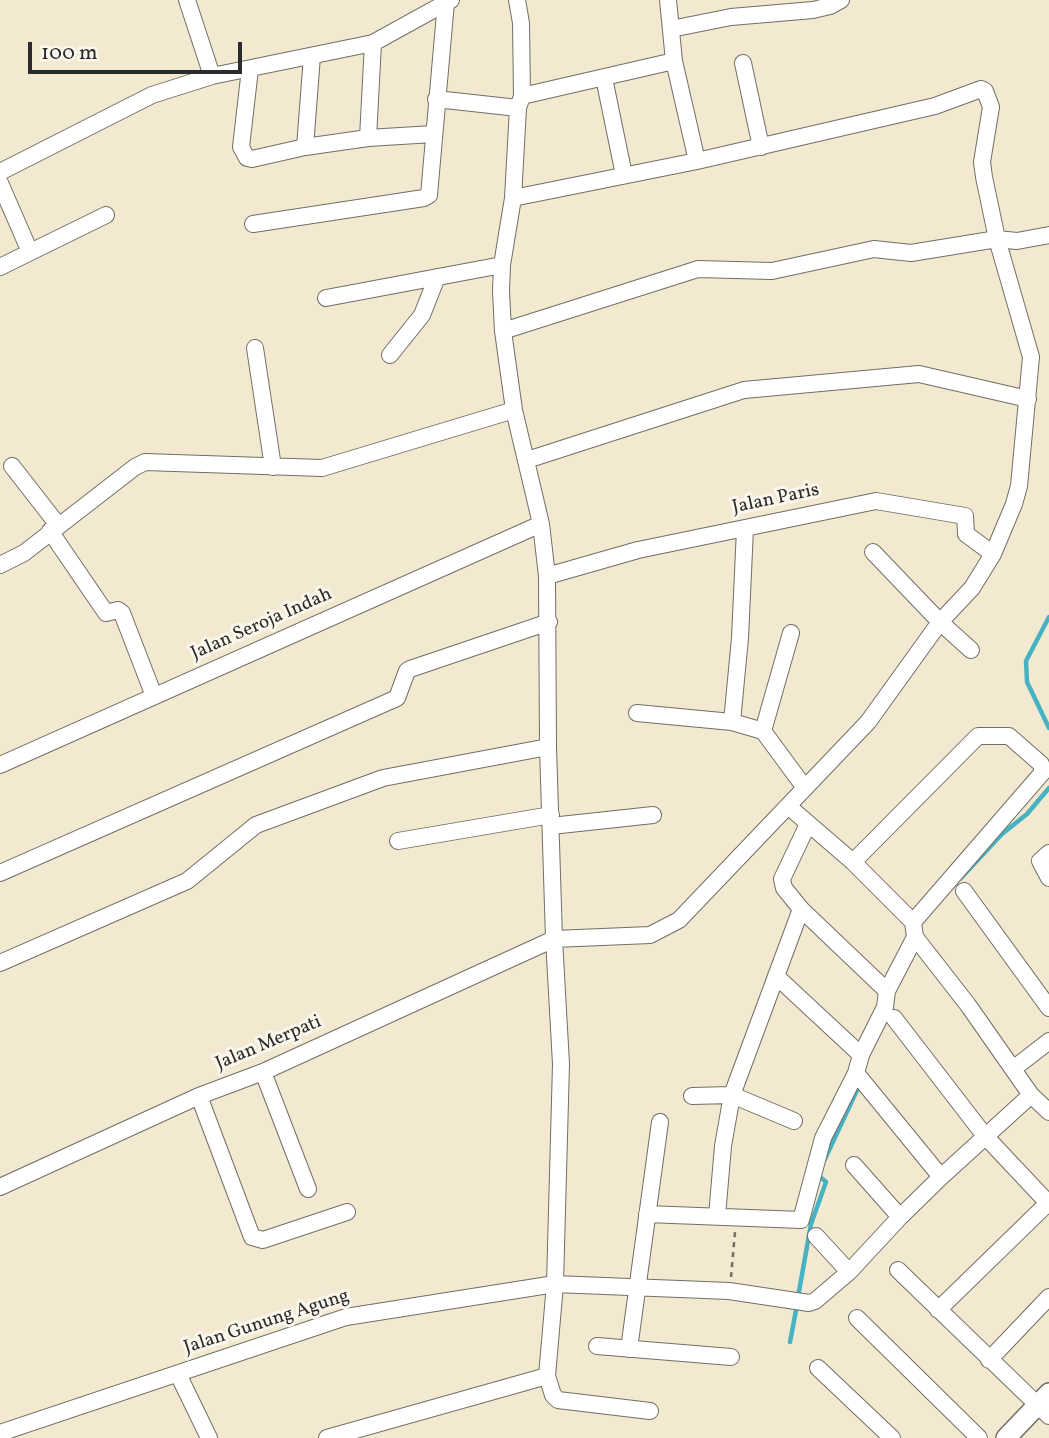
<!DOCTYPE html>
<html>
<head>
<meta charset="utf-8">
<style>
  body { margin:0 }
  #map { position:relative; width:1049px; height:1438px; overflow:hidden; background:#f2e9d0; font-family:Vollkorn,serif }
  canvas { display:block }
  .scale { position:absolute; left:28px; top:42px; width:214px; height:32px; box-sizing:border-box; border:4px solid #2b2b2b; border-top:0; padding-left:9px; font-size:21px; line-height:24px; white-space:nowrap; color:#2b2b2b; -webkit-text-stroke:5px #fbf7ec; paint-order:stroke }
</style>
</head>
<body>
<div id="map">
<canvas width="1049" height="1438"></canvas>
<div class="scale">100 m</div>
</div>
<script>
const ctx = document.querySelector('canvas').getContext('2d');
ctx.lineJoin = 'round';
function toPath(rows) {
  const path = new Path2D();
  for (const r of rows) {
    path.moveTo(r[0], r[1]);
    for (let i = 2; i < r.length; i += 2) path.lineTo(r[i], r[i + 1]);
  }
  return path;
}
function strokePath(path, color, width, dash) {
  ctx.strokeStyle = color;
  ctx.lineWidth = width;
  ctx.lineCap = dash ? 'butt' : 'round';
  ctx.setLineDash(dash || []);
  ctx.stroke(path);
}
function write(font, color, halo, rows, align = 'center') {
  ctx.font = font + ' Vollkorn,serif';
  ctx.lineWidth = 6;
  ctx.setLineDash([]);
  ctx.textBaseline = 'middle';
  ctx.strokeStyle = halo;
  ctx.fillStyle = color;
  for (const [text, x, y, turn = 0] of rows) {
    ctx.save();
    ctx.translate(x, y);
    ctx.rotate((+turn || 0) * Math.PI / 180);
    ctx.textAlign = isNaN(turn) ? turn : align;
    if (halo) ctx.strokeText(text, 0, 0);
    ctx.fillText(text, 0, 0);
    ctx.restore();
  }
}
strokePath(toPath([
  [1049,617,1026,661,1027,682,1049,728],
  [961,878,1002,834,1027,814,1049,788],
  [824,1161,858,1088],
  [798,1297,811,1224,826,1182,819,1176],
  [790,1342,797,1305]
]), '#46b3c3', 4.5);
const minor = toPath([
  [187,0,212,76],
  [517,0,521,23,522,96,518,108,513,198,502,265,501,291,503,331,514,410,541,524,547,576,548,747,554,939,561,1064,555,1284,547,1376,553,1395,558,1400,650,1411],
  [668,0,674,61,697,161],
  [671,29,731,17,813,10,830,6,841,0],
  [743,63,761,147],
  [250,69,241,147,247,158,252,159,305,147,368,138,433,134],
  [604,78,624,175],
  [522,96,674,61],
  [436,99,518,108],
  [368,138,373,43],
  [305,147,312,56],
  [0,172,152,95,212,76,373,43,451,0],
  [0,183,30,252],
  [253,224,424,198,429,195,446,2],
  [0,267,106,215],
  [326,298,502,265],
  [503,331,698,269,772,271,874,249,911,253,997,239,1017,241,1049,235],
  [255,348,273,467],
  [390,355,422,315,437,277],
  [527,460,744,390,919,374,1028,399],
  [12,466,58,525],
  [50,531,106,613,118,610,122,613,154,696],
  [873,552,940,622,971,650],
  [0,565,24,553,135,467,145,462,322,468,514,410],
  [547,576,638,550,876,501,965,516,966,534,993,554],
  [637,713,732,722,763,731,805,788],
  [732,722,740,638,745,529],
  [763,731,791,633],
  [0,765,541,524],
  [788,806,853,862,913,922,915,937,968,1005,1031,1095,1049,1112],
  [551,826,653,815],
  [398,841,551,815],
  [1049,853,1040,861,1049,878],
  [853,862,978,736,1009,736,1041,764,1043,772,913,922],
  [0,873,397,698,407,671,410,669,549,622],
  [964,891,1049,1008],
  [801,909,887,991],
  [0,963,187,881,256,825,383,778,548,747],
  [776,976,861,1055],
  [894,1018,985,1136,1049,1204],
  [1013,1069,1049,1041],
  [263,1072,308,1189],
  [856,1073,941,1177],
  [199,1096,252,1237,263,1240,347,1212],
  [692,1096,732,1095,794,1121],
  [854,1165,900,1217],
  [0,1187,199,1096,263,1072,554,939,650,935,679,920,868,722,940,622,972,588,993,554,1014,504,1019,486,1031,357,997,239,984,177,982,162,991,107,985,91,981,89,935,106,697,161,513,198],
  [647,1214,801,1220,823,1138,856,1073,861,1055,885,1007,887,991,915,937],
  [717,1216,723,1146,732,1095,801,909,784,888,782,879,808,824],
  [816,1236,849,1272],
  [898,1270,1049,1416],
  [938,1310,1049,1202],
  [857,1318,979,1438],
  [597,1346,731,1357],
  [629,1349,660,1122],
  [989,1360,1049,1297],
  [818,1368,892,1438],
  [178,1374,209,1438],
  [0,1433,346,1317,555,1284,729,1291,809,1303,815,1301,849,1272,900,1217,941,1177,1031,1095],
  [327,1438,547,1376]
]);
const tertiary = toPath([
  [1006,1438,1049,1393]
]);
strokePath(minor, '#716e65', 18);
strokePath(tertiary, '#716e65', 22);
strokePath(toPath([
  [731,1277,735,1232]
]), '#716e65', 2.5, [5, 5]);
strokePath(minor, '#fff', 16);
strokePath(tertiary, '#fff', 19);
write('19px', '#2b2b2b', '#fbf7ec', [
  ["Jalan Paris",776,500,-12],
  ["Jalan Seroja Indah",262,625,-24],
  ["Jalan Merpati",269,1044,-23],
  ["Jalan Gunung Agung",267,1323,-18]
]);
</script>
</body>
</html>
